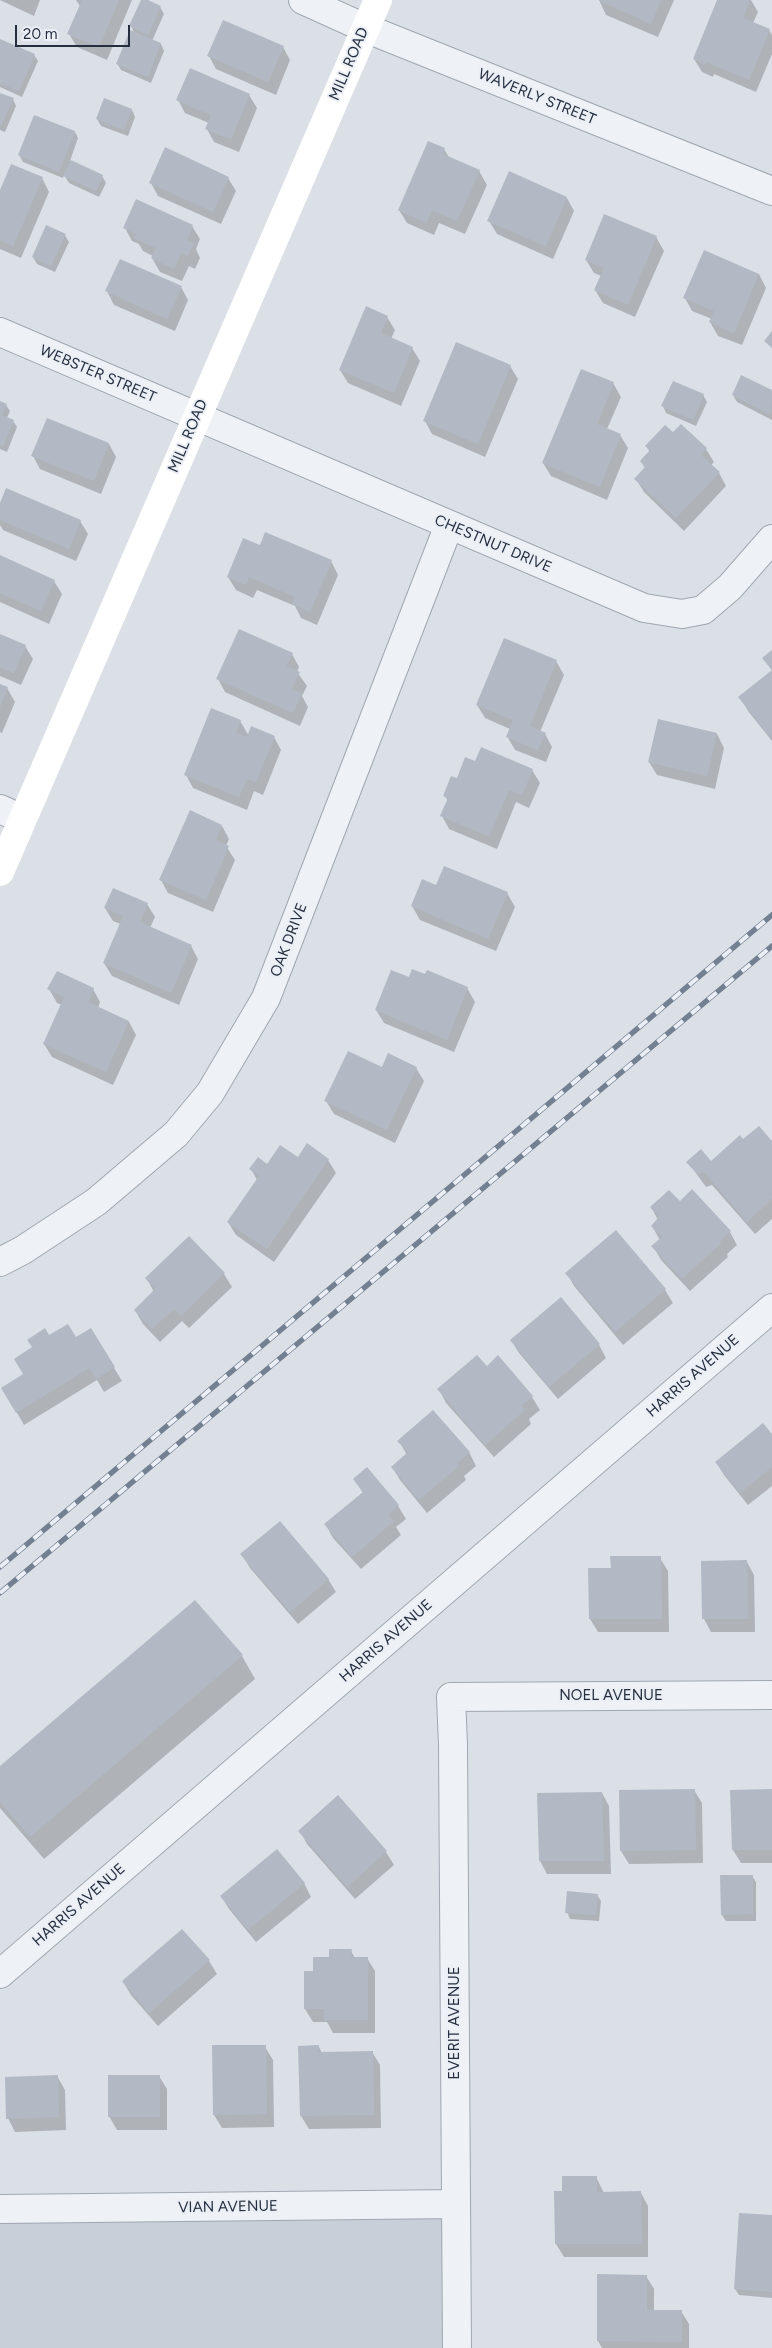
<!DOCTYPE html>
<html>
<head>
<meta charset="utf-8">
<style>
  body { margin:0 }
  #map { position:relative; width:772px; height:2348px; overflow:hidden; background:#dbe0e7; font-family:Figtree,sans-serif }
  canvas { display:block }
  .scale { position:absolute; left:15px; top:25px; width:115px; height:22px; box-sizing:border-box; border:2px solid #242e3f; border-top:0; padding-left:6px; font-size:15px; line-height:18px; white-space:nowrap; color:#242e3f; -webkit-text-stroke:4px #ebeff5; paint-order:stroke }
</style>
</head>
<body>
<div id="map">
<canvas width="772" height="2348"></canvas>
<div class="scale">20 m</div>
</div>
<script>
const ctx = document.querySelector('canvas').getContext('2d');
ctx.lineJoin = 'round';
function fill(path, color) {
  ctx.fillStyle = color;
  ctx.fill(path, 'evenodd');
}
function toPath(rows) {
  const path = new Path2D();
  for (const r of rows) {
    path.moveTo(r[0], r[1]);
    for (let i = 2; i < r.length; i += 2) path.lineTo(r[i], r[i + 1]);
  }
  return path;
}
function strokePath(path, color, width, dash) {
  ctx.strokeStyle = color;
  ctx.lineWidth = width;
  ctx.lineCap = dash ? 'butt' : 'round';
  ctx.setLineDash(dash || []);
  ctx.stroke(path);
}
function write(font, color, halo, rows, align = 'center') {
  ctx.font = font + ' Figtree,sans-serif';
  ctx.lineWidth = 4;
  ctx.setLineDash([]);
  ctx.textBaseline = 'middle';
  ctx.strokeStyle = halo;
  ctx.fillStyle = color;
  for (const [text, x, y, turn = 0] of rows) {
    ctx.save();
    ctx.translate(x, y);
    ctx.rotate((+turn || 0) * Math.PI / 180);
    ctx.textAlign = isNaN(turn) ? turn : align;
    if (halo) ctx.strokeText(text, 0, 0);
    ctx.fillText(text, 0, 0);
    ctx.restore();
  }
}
fill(toPath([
  [470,2202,470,2348,0,2348,0,2203]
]), '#c9cfd9');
fill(toPath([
  [0,0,40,0,34,16],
  [76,0,132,0,107,60,77,47,69,34,80,6],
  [142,0,160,7,164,14,152,41,161,44,164,51,151,83,121,70,117,63,135,34,131,26],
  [599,0,674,0,658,37,606,15],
  [718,0,751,0,758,12,753,23,769,30,772,35,772,54,756,92,714,74,713,77,702,72,694,59],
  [0,40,34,55,38,61,22,97,0,87],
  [283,47,290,60,276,95,216,69,209,56],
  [0,94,13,99,16,106,5,132,0,130],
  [249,95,257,108,239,152,214,142,207,129,209,123,185,113,178,100],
  [132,110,135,117,128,136,101,126,97,119],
  [75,132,78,138,70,161,102,176,106,183,99,197,69,183,64,175,63,178,23,162,19,155],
  [444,149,450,159,479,171,487,185,465,234,439,223,434,235,407,223,399,210],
  [42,178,49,192,21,258,0,249,0,194],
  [228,178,236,191,221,224,158,196,151,183],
  [567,198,574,211,553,259,497,234,489,221],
  [192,226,200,239,196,249,200,258,195,269,189,266,182,281,160,272,152,258,153,256,143,251,139,244,132,241,125,228],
  [65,235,69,242,55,272,37,264,33,257],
  [656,237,664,251,635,317,603,303,595,290,601,276,594,273,586,260],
  [759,274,766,288,742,345,718,336,710,322,712,319,692,311,685,298],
  [181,287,188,300,175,331,114,305,107,291],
  [387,317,395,330,391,339,412,348,420,361,401,406,348,383,340,370],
  [510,366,518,379,485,457,432,434,425,421],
  [742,377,772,392,772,420,737,402,733,395],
  [613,383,621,397,607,429,620,435,628,448,607,500,551,476,543,463],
  [703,395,707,402,696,426,666,413,663,406],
  [0,402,6,405,10,411,7,418,13,421,17,427,7,452,0,449],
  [681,425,706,449,714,462,711,465,719,473,726,486,684,531,644,492,636,479,645,468,641,461,650,452,646,446,673,434],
  [109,444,116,457,101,494,40,469,33,456],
  [0,507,80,521,88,534,76,561,3,530,0,525],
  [261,547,331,561,338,575,317,625,301,618,295,606,257,590,253,598,236,590,228,577],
  [0,556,54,581,62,594,49,624,0,602],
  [0,635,25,646,33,659,21,685,0,676],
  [772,651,772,741,748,711,740,697,772,671,764,658],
  [292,654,299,667,297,672,307,686,302,696,308,707,300,726,225,692,218,679],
  [556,661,564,675,540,732,545,734,552,747,546,762,515,750,507,736,510,729,485,718,477,705],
  [0,686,7,688,15,702,2,733,0,732],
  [240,721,249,736,274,737,281,750,263,795,254,791,247,810,193,788,186,775],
  [717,734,724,748,715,789,657,775,649,762],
  [476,763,532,770,540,783,529,808,516,802,497,849,449,829,442,816,448,801,444,795,457,780],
  [222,826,229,839,226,846,235,860,213,912,168,893,161,880],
  [507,893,515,907,496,951,420,920,412,906],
  [147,904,155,917,150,928,191,946,198,959,179,1005,112,976,104,963,121,924,113,921,105,908],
  [409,979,467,988,475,1002,454,1052,384,1023,376,1010],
  [49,989,93,989,100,1002,98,1008,129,1022,136,1035,113,1085,52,1057,44,1044,62,1005,57,1003],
  [416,1068,424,1081,395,1143,334,1114,326,1101,383,1069],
  [743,1141,772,1143,772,1219,755,1234,712,1185,706,1187,688,1162,711,1162],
  [328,1160,336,1173,274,1262,236,1235,228,1222,257,1180,251,1169],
  [680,1203,730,1232,737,1245,727,1254,728,1257,690,1291,661,1260,653,1246,660,1240,652,1226,658,1220,651,1207],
  [616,1232,665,1290,673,1303,623,1345,574,1286,567,1273],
  [189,1238,224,1274,232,1287,189,1328,182,1321,160,1342,143,1324,135,1310,154,1292,147,1279],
  [561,1299,599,1345,606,1358,558,1399,519,1353,511,1340],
  [91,1330,122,1381,104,1392,97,1380,24,1425,3,1388,24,1375,48,1337,76,1339],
  [487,1367,532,1397,540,1410,529,1419,531,1424,494,1457,446,1403,439,1389],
  [772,1436,772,1486,748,1505,724,1475,716,1462],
  [399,1441,469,1452,476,1466,464,1476,466,1480,427,1513,400,1480,392,1467,407,1455],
  [367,1468,398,1506,406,1519,396,1527,401,1535,361,1569,333,1538,326,1525,363,1493,354,1479],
  [242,1555,328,1579,336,1592,298,1624,250,1568],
  [660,1558,668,1571,669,1632,598,1632,590,1619,590,1569,612,1569],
  [703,1562,747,1562,754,1575,755,1632,711,1632,704,1619],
  [195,1601,242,1656,255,1679,44,1859,0,1808,0,1767],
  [694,1790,702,1803,703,1863,629,1864,621,1851],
  [772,1790,772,1863,741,1863,733,1850],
  [602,1793,609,1806,611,1874,547,1874,540,1861,539,1794],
  [338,1797,386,1852,394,1865,355,1899,307,1844,300,1831],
  [752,1876,756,1882,756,1921,726,1921,722,1915],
  [304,1883,311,1897,256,1942,229,1909,221,1896],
  [597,1895,601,1901,599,1921,570,1919,567,1912],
  [182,1930,209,1961,217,1974,158,2026,131,1995,123,1982],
  [351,1951,355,1958,367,1958,375,1971,375,2033,333,2033,327,2022,313,2022,305,2009,314,1972,330,1959],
  [265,2047,273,2060,274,2127,222,2128,214,2115],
  [299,2047,319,2047,322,2053,372,2052,380,2065,381,2128,309,2129,301,2116],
  [57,2076,65,2090,66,2130,15,2132,8,2118],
  [159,2076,167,2089,167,2130,117,2130,109,2116],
  [596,2177,604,2193,641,2193,648,2206,648,2257,564,2257,556,2244,563,2192],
  [772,2217,772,2298,739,2295,735,2289],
  [646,2276,654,2289,654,2311,681,2311,689,2324,689,2348,602,2348,598,2341]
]), '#0003');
fill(toPath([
  [82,0,119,0,99,47,67,34],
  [141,0,148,0,161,6,148,35,129,26],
  [598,0,661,0,651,24],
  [717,0,750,0,743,18,770,29,749,80,706,62,705,65,693,59],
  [223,20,284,46,268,82,207,56],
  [130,30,161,43,148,77,116,64],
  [0,39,35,54,19,91,0,83],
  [190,68,250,94,231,139,205,129,211,115,176,100],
  [0,93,14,98,1,126,0,126],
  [104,98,132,109,124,130,96,119],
  [34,115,75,131,59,172,18,155],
  [428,141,445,148,443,154,480,170,457,221,432,210,426,223,398,210],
  [165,147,229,177,213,212,149,183],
  [71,160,103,175,96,191,63,176],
  [11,164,43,177,13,246,0,240,0,190],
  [509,171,567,197,546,246,487,221],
  [136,199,193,225,187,240,194,244,188,256,181,253,174,269,151,258,156,248,134,238,136,234,123,228],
  [604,214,657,236,628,305,594,290,604,268,585,260],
  [46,225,66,234,51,266,32,257],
  [704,250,759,274,734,333,709,322,714,311,683,298],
  [120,259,182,286,167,319,105,291],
  [366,306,388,316,381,333,413,347,394,393,339,370],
  [772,331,772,348,764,341],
  [456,342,511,365,478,444,423,421],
  [581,369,614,382,597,424,621,434,600,487,542,463],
  [741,375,772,390,771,415,732,395],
  [673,381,704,394,693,420,661,406],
  [0,401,7,404,2,415,14,420,3,446,0,445],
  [47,418,109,443,94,481,31,456],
  [681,424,707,448,701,455,720,472,676,518,634,479,645,467,640,461,650,450,645,446,665,425,673,432],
  [6,488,81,520,69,549,0,520,0,503],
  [265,532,332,560,310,612,292,604,295,597,249,577,246,585,227,577,243,538,260,545],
  [0,555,55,580,41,611,0,593],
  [239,629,293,653,286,666,300,672,292,689,302,693,293,713,216,679],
  [0,634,26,645,14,673,0,667],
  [504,638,557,660,530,726,546,733,538,750,506,737,513,720,476,705],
  [772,650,772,670,762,658],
  [772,670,772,735,770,737,738,697],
  [0,684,8,687,0,707],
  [211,708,241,720,236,733,247,737,251,726,275,736,256,782,247,779,239,797,184,775],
  [658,719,717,733,707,776,648,762],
  [481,747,533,769,522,795,509,790,489,836,440,816,448,798,443,796,451,776,457,778,465,757,475,761],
  [190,810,222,825,216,840,229,846,206,900,159,880],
  [444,866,508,892,488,939,411,906,422,879,436,885],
  [113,888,148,903,140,922,192,945,171,993,103,963,123,916,104,908],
  [412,969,425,974,427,970,468,987,447,1040,375,1010,391,970,409,977],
  [57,971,94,988,88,1002,129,1021,106,1072,43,1044,64,997,47,989],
  [348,1051,382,1067,388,1053,417,1067,387,1130,324,1101],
  [759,1126,772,1141,772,1199,747,1222,704,1172,697,1174,686,1162,701,1149,711,1161,740,1135,743,1139],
  [307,1143,329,1159,267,1249,227,1222,259,1176,249,1169,258,1157,267,1164,280,1145,298,1157],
  [692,1189,731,1231,720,1241,721,1243,682,1279,651,1246,662,1237,651,1226,659,1217,650,1207,669,1190,680,1201],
  [616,1230,666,1289,615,1332,565,1273],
  [189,1236,225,1273,181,1316,174,1309,152,1329,134,1310,155,1289,145,1278],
  [561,1297,600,1344,549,1387,510,1340],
  [68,1324,76,1337,91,1328,115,1367,96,1379,89,1368,16,1413,1,1388,23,1374,14,1359,32,1347,27,1340,45,1328,49,1335],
  [477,1355,487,1366,498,1355,533,1396,521,1406,525,1410,485,1445,437,1389],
  [433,1410,470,1452,457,1463,459,1466,419,1500,391,1467,408,1452,397,1441],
  [763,1423,772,1434,772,1467,740,1493,715,1462],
  [367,1467,399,1505,388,1515,394,1521,352,1557,324,1524,363,1492,353,1479],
  [280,1521,329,1579,290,1612,240,1554],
  [610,1556,661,1556,662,1619,589,1619,588,1568,611,1568],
  [747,1560,748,1619,702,1619,701,1561],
  [195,1600,243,1655,30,1837,0,1802,0,1766],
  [695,1789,696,1850,620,1851,619,1790],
  [772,1789,772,1850,732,1850,730,1790],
  [602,1792,604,1861,539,1861,537,1793],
  [338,1795,387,1851,347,1887,298,1831],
  [277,1849,305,1883,248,1930,220,1896],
  [720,1875,753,1875,753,1914,721,1915],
  [567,1891,598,1894,596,1915,565,1913],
  [182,1929,210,1960,149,2013,122,1981],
  [329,1949,352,1949,351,1957,368,1957,368,2020,324,2020,324,2009,304,2009,304,1971,313,1971,313,1957,329,1957],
  [212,2045,266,2045,267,2114,213,2115],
  [319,2045,319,2052,373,2051,374,2115,300,2116,298,2046],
  [58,2075,59,2117,6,2119,5,2077],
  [108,2075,160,2075,160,2117,108,2117],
  [562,2176,597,2176,597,2192,641,2191,642,2244,555,2244,554,2191,562,2191],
  [739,2213,772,2215,772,2292,734,2289],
  [597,2274,647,2275,647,2310,682,2310,682,2342,597,2341]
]), '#b2b9c4');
const minor = toPath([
  [303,0,365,28,772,191],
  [0,332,644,608,682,614,703,610,730,587,772,539],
  [0,809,22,819],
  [0,1262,23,1250,96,1202,176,1134,210,1093,266,998,449,525],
  [0,2209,456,2204],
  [457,2348,453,1745,451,1697,772,1695]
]);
const tertiary = toPath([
  [0,1974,772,1308]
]);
strokePath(minor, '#a0a7b1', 30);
strokePath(tertiary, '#a0a7b1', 30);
strokePath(minor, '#eef1f5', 28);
strokePath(tertiary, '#eef1f5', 28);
strokePath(toPath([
  [0,872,378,0]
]), '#fff', 28);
const rail = toPath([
  [0,1567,772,915],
  [0,1593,772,946]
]);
strokePath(rail, '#738092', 5.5);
strokePath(rail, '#ebeff5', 4, [11]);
write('15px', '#242e3f', '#ebeff5', [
  ["MILL ROAD",349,64,-67],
  ["WAVERLY STREET",537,97,22],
  ["WEBSTER STREET",98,374,23],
  ["MILL ROAD",188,436,-67],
  ["CHESTNUT DRIVE",493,544,23],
  ["OAK DRIVE",289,940,-69],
  ["HARRIS AVENUE",693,1376,-41],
  ["HARRIS AVENUE",386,1641,-41],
  ["NOEL AVENUE",611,1696],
  ["HARRIS AVENUE",79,1905,-41],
  ["EVERIT AVENUE",455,2023,-90],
  ["VIAN AVENUE",228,2207,-1]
]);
</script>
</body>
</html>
